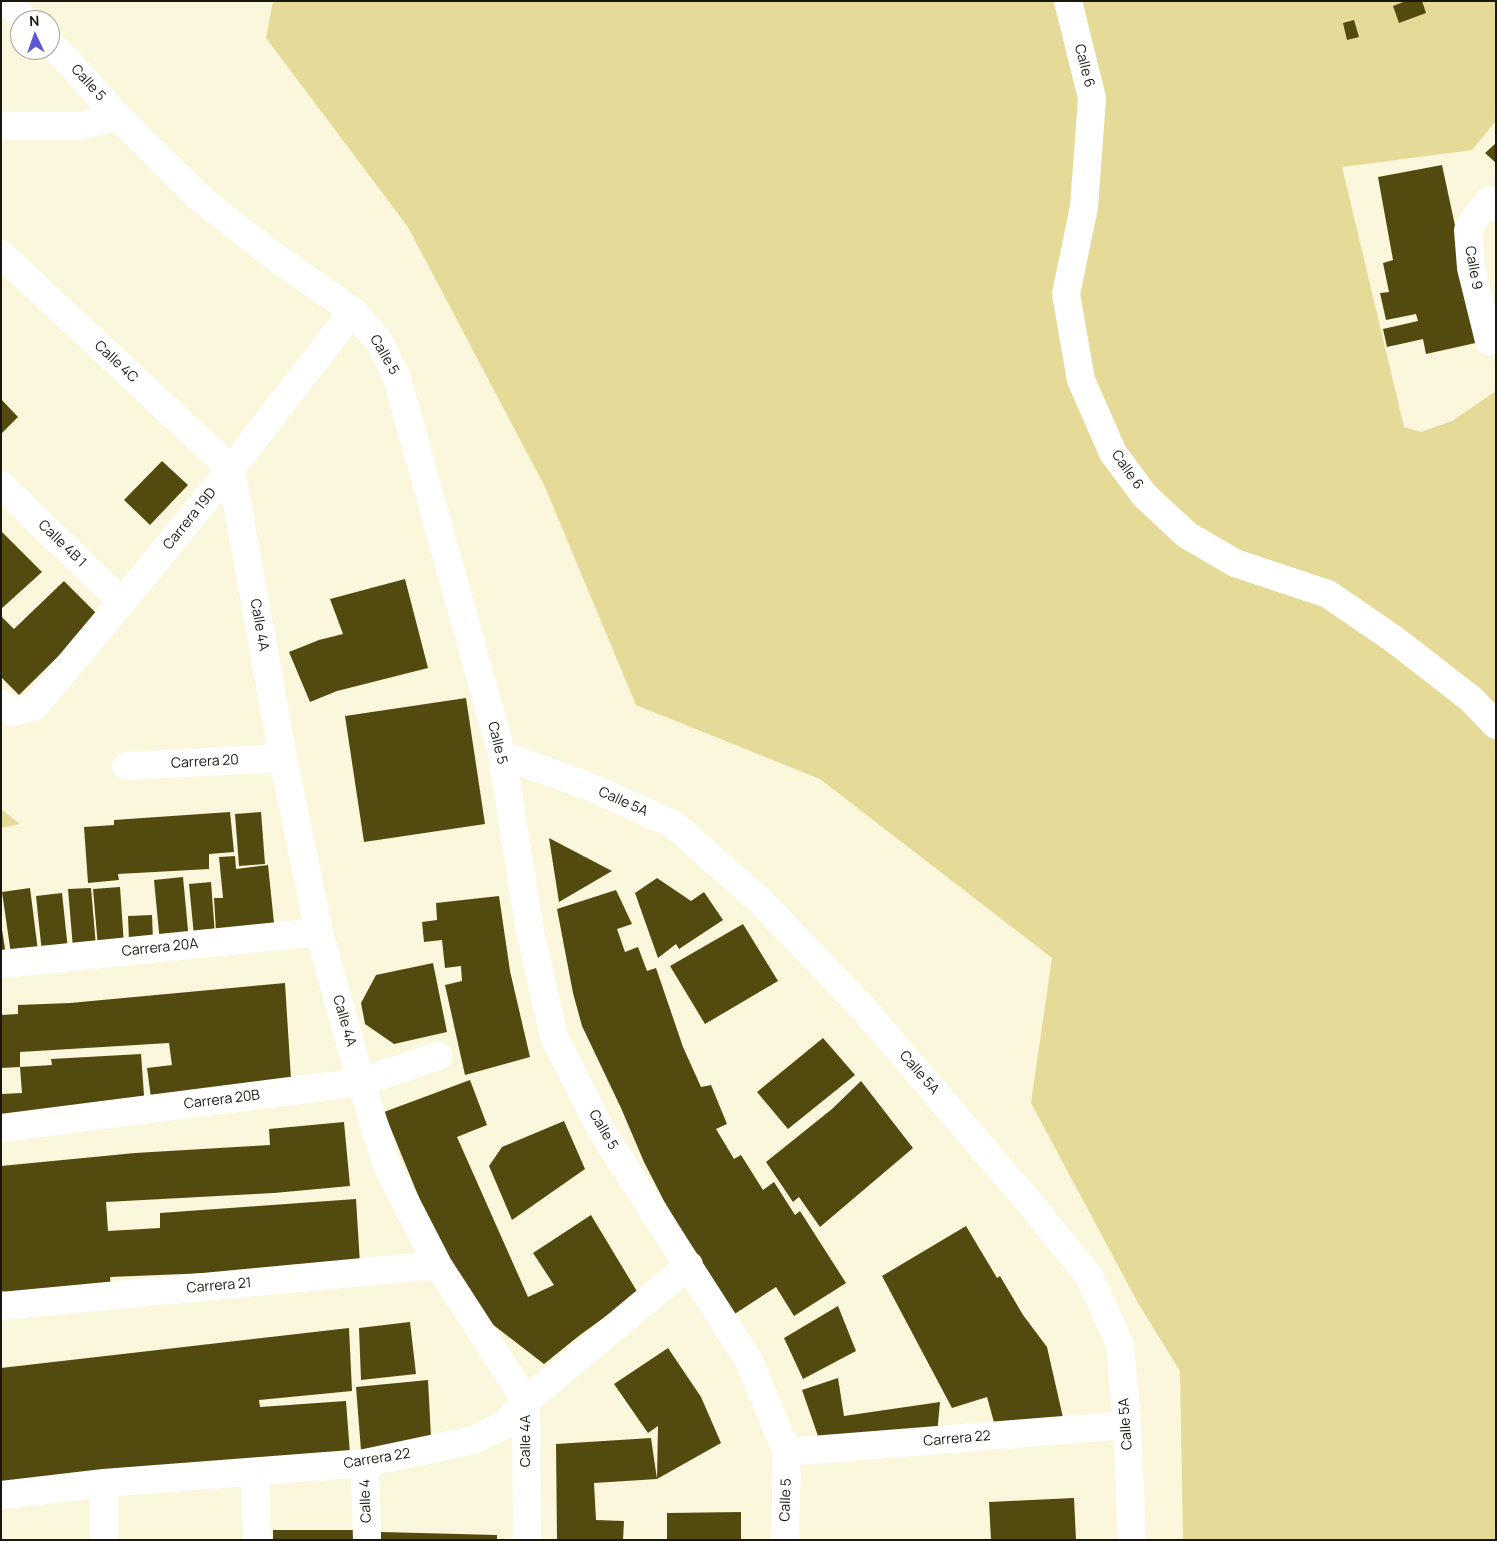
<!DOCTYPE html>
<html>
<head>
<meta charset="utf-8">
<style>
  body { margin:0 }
  #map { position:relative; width:1497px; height:1541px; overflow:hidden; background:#fbf7dc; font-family:Manrope,sans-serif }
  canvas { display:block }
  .frame { position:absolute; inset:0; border:2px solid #19170e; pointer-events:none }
  .north { position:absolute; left:10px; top:10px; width:50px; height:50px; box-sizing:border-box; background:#fff; border:1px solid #a3a29f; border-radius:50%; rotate:357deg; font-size:14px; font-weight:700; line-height:20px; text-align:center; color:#19170e }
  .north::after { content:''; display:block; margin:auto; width:18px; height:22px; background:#5e59d2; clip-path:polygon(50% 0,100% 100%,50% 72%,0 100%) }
</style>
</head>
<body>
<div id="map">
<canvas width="1497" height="1541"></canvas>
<div class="frame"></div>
<div class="north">N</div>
</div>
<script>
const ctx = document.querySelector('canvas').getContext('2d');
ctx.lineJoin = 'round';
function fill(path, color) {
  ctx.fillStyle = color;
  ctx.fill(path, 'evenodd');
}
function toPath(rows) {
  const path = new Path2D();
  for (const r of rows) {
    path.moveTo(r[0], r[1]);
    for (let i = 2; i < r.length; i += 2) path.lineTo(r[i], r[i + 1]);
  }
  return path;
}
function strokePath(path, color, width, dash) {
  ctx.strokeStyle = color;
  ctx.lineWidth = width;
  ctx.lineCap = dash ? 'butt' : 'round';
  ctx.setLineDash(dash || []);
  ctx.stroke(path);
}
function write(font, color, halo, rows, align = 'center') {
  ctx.font = font + ' Manrope,sans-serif';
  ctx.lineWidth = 5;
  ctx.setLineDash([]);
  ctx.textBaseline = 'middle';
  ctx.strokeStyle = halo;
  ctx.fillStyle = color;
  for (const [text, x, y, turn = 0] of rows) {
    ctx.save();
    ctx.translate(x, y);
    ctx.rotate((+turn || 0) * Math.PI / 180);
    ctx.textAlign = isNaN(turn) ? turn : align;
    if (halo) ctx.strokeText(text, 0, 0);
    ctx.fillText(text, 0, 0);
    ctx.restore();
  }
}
fill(toPath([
  [273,1,1496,1,1496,121,1472,150,1342,167,1404,427,1421,432,1452,421,1496,391,1496,1540,1183,1540,1180,1371,1138,1303,1031,1103,1052,958,820,779,636,705,545,487,408,227,266,38],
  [1,809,20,824,1,828]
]), '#e5da97');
fill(toPath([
  [1406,1,1422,1,1426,13,1399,23,1393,6],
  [1354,20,1359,37,1347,40,1343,23],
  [1496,143,1496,163,1485,153],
  [1442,165,1480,342,1426,354,1423,339,1387,347,1383,329,1418,321,1416,314,1386,320,1380,293,1389,292,1383,263,1393,260,1378,177],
  [1,399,18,417,1,434],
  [162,461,188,485,150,525,124,500],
  [1,531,42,572,1,609],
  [405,579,428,668,337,691,310,702,289,652,319,640,343,634,330,599],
  [64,581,99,616,19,695,1,677,1,616,14,629],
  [466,698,485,824,364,842,345,716],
  [230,812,234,852,209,854,209,869,118,874,119,880,88,883,84,827,114,825,114,820],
  [261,812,265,864,239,866,235,814],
  [549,838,612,871,559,902],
  [235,856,236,869,268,865,274,923,216,931,214,898,223,898,219,857],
  [183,877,189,941,160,943,154,880],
  [657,878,691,901,704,892,723,920,679,949,676,944,658,958,635,893],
  [211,882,215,935,194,936,189,884],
  [120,887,124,945,98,947,93,889],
  [30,888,38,951,11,954,2,892],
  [91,888,96,946,73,948,68,889],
  [616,890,632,924,617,929,625,952,638,947,647,971,656,968,683,1047,701,1087,711,1085,727,1124,716,1129,734,1159,741,1155,763,1190,774,1182,795,1215,800,1211,846,1283,794,1316,776,1287,733,1315,664,1201,644,1162,621,1108,582,1026,573,993,557,909],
  [62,893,68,950,42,953,36,896],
  [499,896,510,971,530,1057,465,1075,445,985,462,981,461,966,445,968,442,940,424,942,422,922,437,920,436,903],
  [152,915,153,941,129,941,128,916],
  [1,923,6,955,1,956],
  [743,924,778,981,705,1024,670,966],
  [433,963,447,1032,394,1044,365,1024,361,1003,376,975],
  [285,983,291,1079,152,1105,147,1068,172,1065,169,1043,20,1052,20,1067,52,1065,51,1059,141,1054,145,1109,1,1124,1,1094,22,1093,20,1067,1,1068,1,1015,18,1014,18,1005,70,1003],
  [823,1038,855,1075,788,1129,757,1092],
  [470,1080,487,1125,457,1137,528,1297,554,1285,533,1253,591,1215,638,1293,580,1335,544,1364,483,1317,444,1259,384,1112],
  [861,1081,913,1148,820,1227,799,1197,793,1202,766,1162,832,1109],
  [564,1121,585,1169,512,1220,489,1166,502,1147],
  [344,1122,350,1186,274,1193,106,1202,108,1231,160,1228,160,1213,356,1199,360,1264,257,1271,110,1277,111,1290,25,1297,1,1291,1,1166,135,1153,270,1145,269,1129],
  [966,1226,997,1278,1000,1276,1023,1315,1047,1347,1064,1422,995,1426,987,1397,952,1408,882,1276],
  [838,1306,856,1351,803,1379,784,1338],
  [410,1322,416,1374,361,1380,359,1328],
  [349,1328,352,1391,259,1400,260,1407,346,1401,350,1454,1,1491,1,1368],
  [668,1348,701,1397,721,1443,657,1479,658,1426,648,1433,614,1384],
  [838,1378,844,1416,940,1402,937,1434,819,1439,802,1390],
  [428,1380,431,1437,361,1450,356,1387],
  [651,1438,657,1479,594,1483,596,1520,624,1521,623,1540,557,1540,556,1444],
  [1074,1498,1076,1540,991,1540,989,1502],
  [741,1512,741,1540,667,1540,667,1513],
  [273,1530,358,1530,358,1540,273,1540],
  [381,1532,497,1535,497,1540,381,1540]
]), '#534a0f');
strokePath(toPath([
  [5,1,25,20],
  [50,44,67,60,117,116,202,200,279,260,353,311,379,341,397,378,502,755,530,931,554,1037,601,1130,748,1359,787,1452,785,1540],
  [1,126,80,126,117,116],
  [1,254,231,469,283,758,319,932,361,1082,387,1166,438,1265,526,1401,527,1540],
  [1489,341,1471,268,1468,230,1477,215,1489,201,1496,208],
  [1,485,122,602],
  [1,704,13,712,34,707,122,602,231,469,353,311],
  [502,755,588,786,673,824,759,900,863,1008,1033,1207,1089,1276,1120,1344,1127,1425,1132,1540],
  [126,766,283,758],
  [1,964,319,932],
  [1,1128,361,1082,438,1056],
  [1,1306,438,1265],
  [787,1452,1127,1425],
  [365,1463,367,1540],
  [255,1472,257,1540],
  [104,1483,104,1540],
  [1,1495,104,1483,365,1463,474,1440,504,1425,526,1401,689,1265]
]), '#fff', 28);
strokePath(toPath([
  [1068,1,1092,98,1084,207,1066,294,1081,380,1113,453,1145,496,1187,535,1235,563,1328,594,1395,640,1471,699,1496,725]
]), '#fff', 28);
write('14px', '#19170e', '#fff', [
  ["Calle 6",1084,66,76],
  ["Calle 5",88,83,48],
  ["Calle 9",1473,268,80],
  ["Calle 5",384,355,60],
  ["Calle 4C",116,362,43],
  ["Calle 6",1127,470,55],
  ["Carrera 19D",190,519,-51],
  ["Calle 4B 1",62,544,44],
  ["Calle 4A",259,625,80],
  ["Calle 5",497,743,76],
  ["Carrera 20",205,762,-3],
  ["Calle 5A",623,802,24],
  ["Carrera 20A",160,948,-6],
  ["Calle 4A",344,1021,74],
  ["Calle 5A",919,1073,49],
  ["Carrera 20B",222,1100,-7],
  ["Calle 5",603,1130,60],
  ["Carrera 21",219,1286,-5],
  ["Calle 5A",1126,1424,-94],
  ["Carrera 22",957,1439,-5],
  ["Calle 4A",526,1441,-90],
  ["Carrera 22",377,1459,-9],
  ["Calle 5",786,1500,-88],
  ["Calle 4",366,1501,-92]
]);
</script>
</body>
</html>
